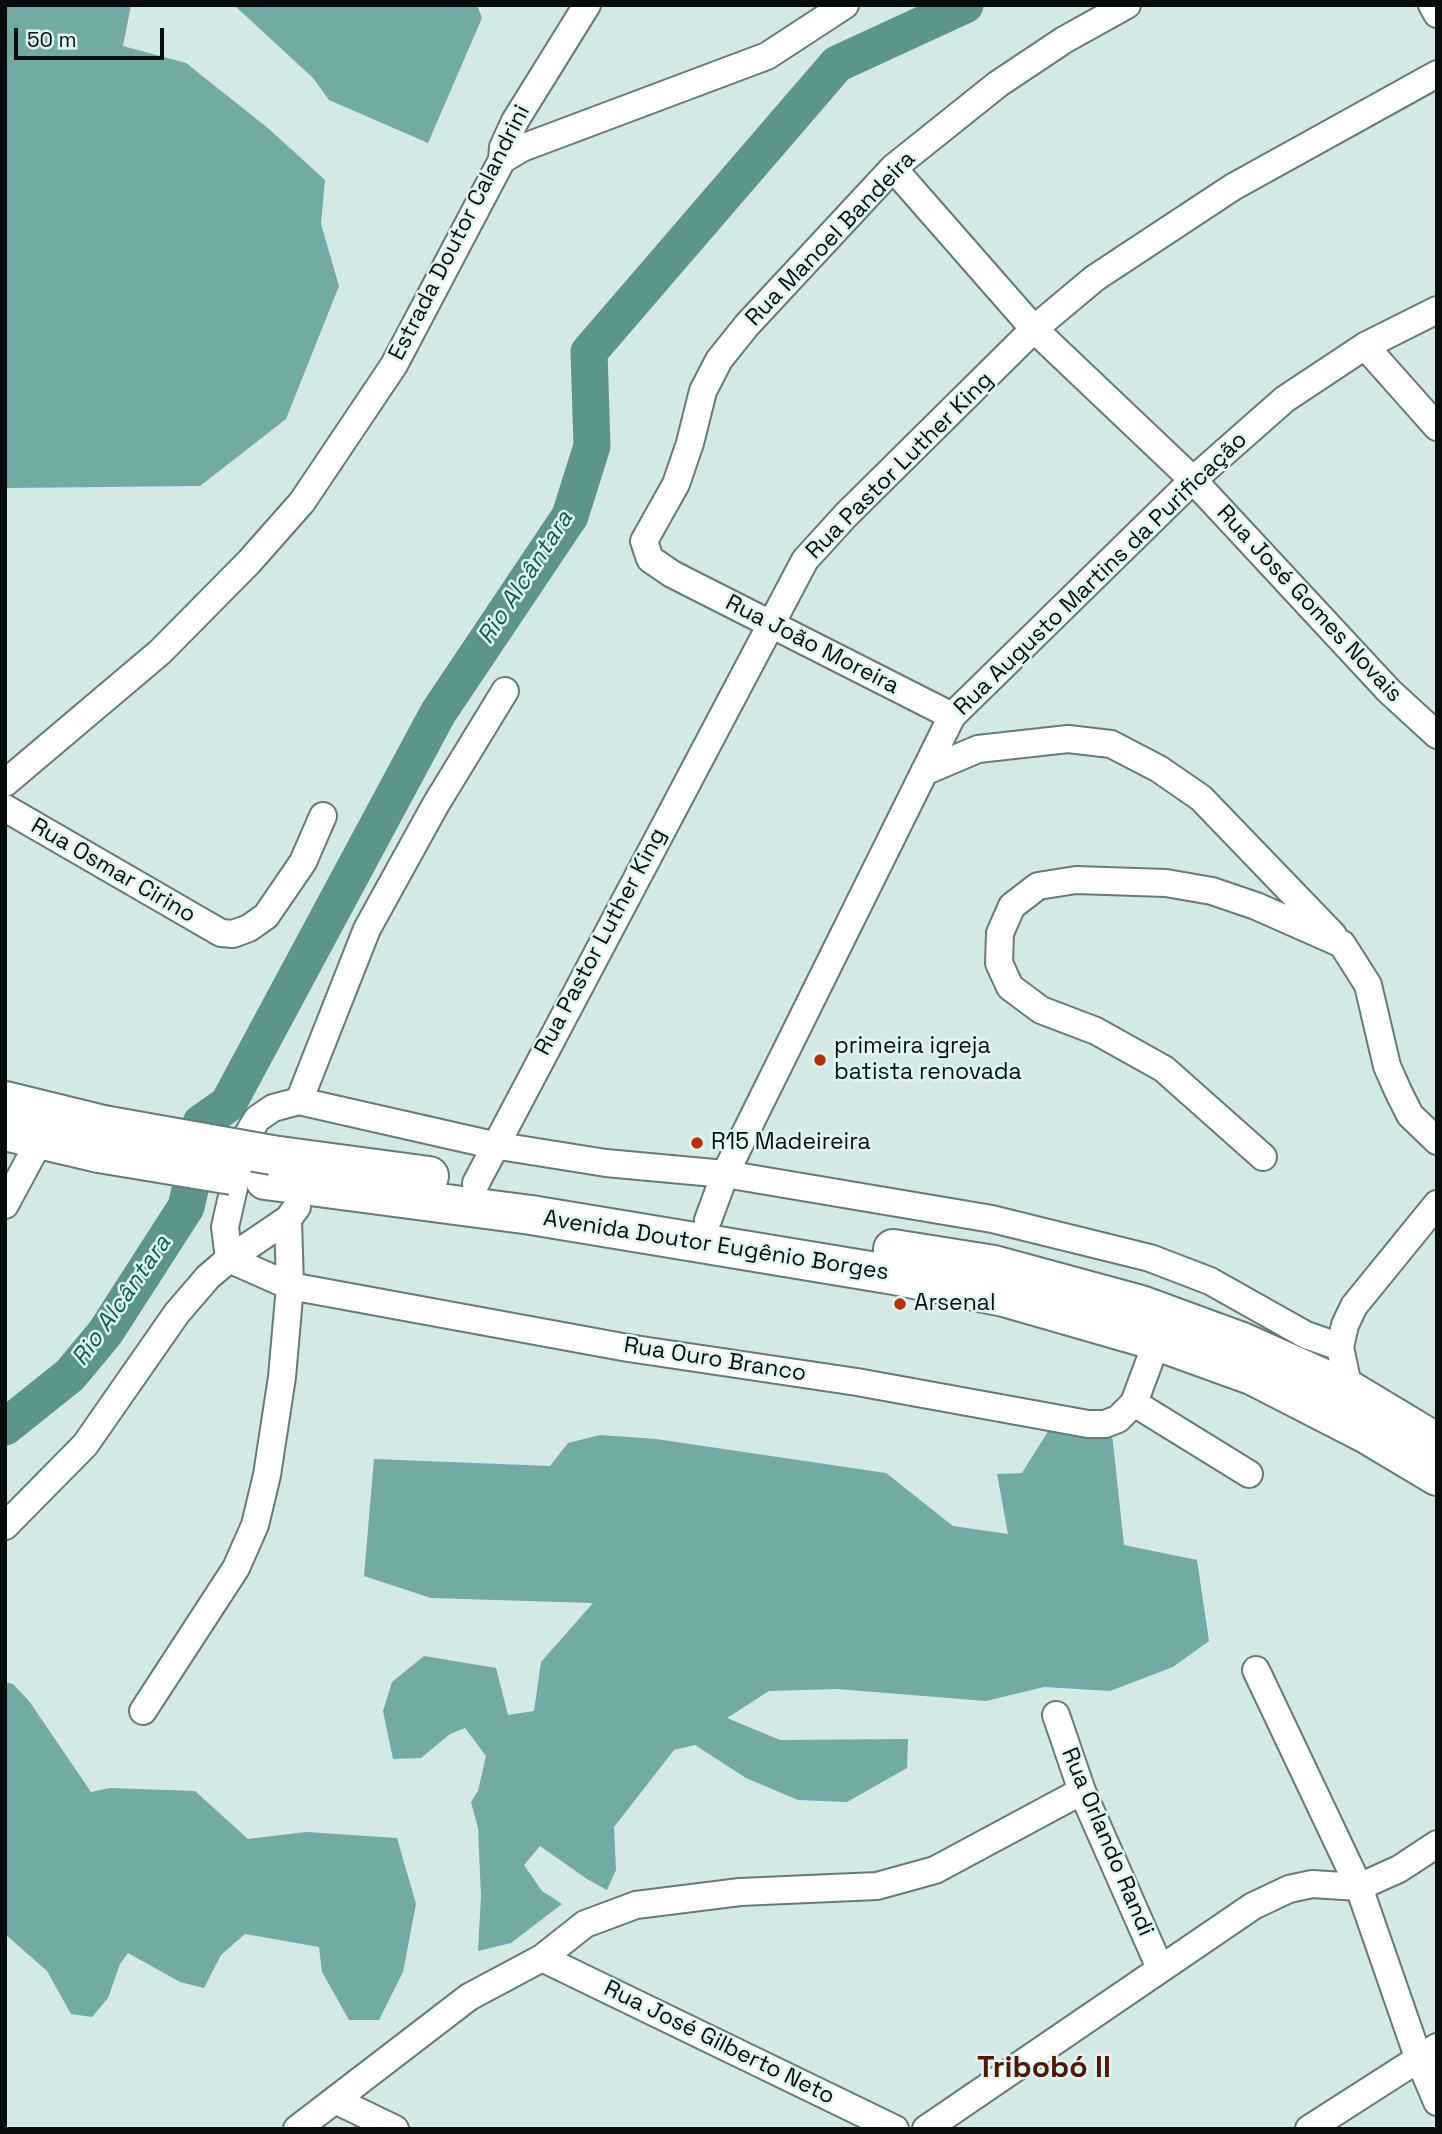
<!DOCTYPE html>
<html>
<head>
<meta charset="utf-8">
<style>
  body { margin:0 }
  #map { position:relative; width:1442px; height:2134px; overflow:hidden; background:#d2e9e5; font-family:"Space Grotesk",sans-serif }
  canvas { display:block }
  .frame { position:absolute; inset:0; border:7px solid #060d0c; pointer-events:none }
  .scale { position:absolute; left:14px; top:28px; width:150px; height:32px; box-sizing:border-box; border:4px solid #060d0c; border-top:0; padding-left:9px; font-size:21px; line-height:24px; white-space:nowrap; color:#060d0c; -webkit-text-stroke:5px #dff6f2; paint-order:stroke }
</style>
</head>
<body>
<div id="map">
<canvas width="1442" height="2134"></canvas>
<div class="frame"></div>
<div class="scale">50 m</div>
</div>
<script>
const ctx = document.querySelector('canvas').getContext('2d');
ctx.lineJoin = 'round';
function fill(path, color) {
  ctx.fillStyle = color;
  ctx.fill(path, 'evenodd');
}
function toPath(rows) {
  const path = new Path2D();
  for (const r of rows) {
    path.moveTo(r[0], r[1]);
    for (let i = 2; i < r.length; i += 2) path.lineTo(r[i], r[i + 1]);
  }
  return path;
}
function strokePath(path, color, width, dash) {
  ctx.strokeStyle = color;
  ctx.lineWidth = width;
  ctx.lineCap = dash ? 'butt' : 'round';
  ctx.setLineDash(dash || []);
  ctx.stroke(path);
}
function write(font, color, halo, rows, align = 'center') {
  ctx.font = font + ' "Space Grotesk",sans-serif';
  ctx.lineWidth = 5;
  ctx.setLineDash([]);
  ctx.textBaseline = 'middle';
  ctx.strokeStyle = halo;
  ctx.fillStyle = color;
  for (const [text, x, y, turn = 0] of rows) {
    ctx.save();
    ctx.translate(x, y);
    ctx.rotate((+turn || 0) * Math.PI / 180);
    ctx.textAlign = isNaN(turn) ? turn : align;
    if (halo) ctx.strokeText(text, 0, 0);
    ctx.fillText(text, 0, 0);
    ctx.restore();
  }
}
fill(toPath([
  [5,5,131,5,123,46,186,63,269,129,325,180,321,224,339,286,286,419,200,486,5,488],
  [234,5,477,5,482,18,428,143,329,100,313,78],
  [1052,1425,1112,1434,1124,1545,1197,1560,1209,1641,1173,1667,1110,1691,1044,1687,986,1701,837,1689,769,1691,727,1718,780,1740,908,1739,907,1768,847,1802,798,1800,746,1778,695,1745,674,1750,614,1827,616,1870,607,1890,587,1879,540,1846,524,1865,542,1891,562,1904,511,1943,478,1951,481,1896,478,1828,471,1802,478,1791,486,1756,465,1728,450,1734,421,1758,393,1759,383,1711,392,1682,424,1656,496,1668,508,1715,534,1711,541,1662,593,1603,431,1598,364,1576,374,1459,550,1466,568,1443,600,1435,656,1439,886,1473,953,1526,1008,1534,997,1474,1022,1473],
  [5,1682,13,1684,29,1701,91,1792,110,1788,195,1791,248,1839,306,1832,397,1838,416,1904,403,1972,379,2020,349,2020,322,1972,319,1947,245,1934,221,1955,204,1988,180,1982,128,1953,120,1964,108,1998,92,2017,71,2014,47,1971,5,1934]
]), '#71aba3');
strokePath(toPath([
  [201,1123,228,1104,438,713,570,516,592,446,589,352,837,64,965,5],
  [5,1427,70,1375,105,1333,186,1207,190,1190]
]), '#5b958c', 37);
const minor = toPath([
  [1432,5,1437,14],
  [502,160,522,148,767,56,845,5],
  [893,168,1034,329,1193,480,1389,691,1437,735],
  [1365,346,1437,427],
  [952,716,672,574,650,559,644,541,676,484,690,443,703,391,719,360,747,325,893,168,998,84,1064,40,1127,5],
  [924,772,978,749,1068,739,1111,744,1159,769,1201,798,1333,935],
  [5,783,160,652,249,562,302,502,394,365,502,160,503,147,515,121,587,5],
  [5,808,221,933,233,934,249,928,266,916,303,862,323,816],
  [299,1101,367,929,436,804,505,691],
  [1263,1157,1164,1069,1096,1031,1041,1010,1010,987,999,963,1000,933,1012,906,1038,886,1076,880,1166,883,1212,891,1256,906,1342,944,1368,985,1387,1066,1398,1091,1410,1115,1437,1141],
  [476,1183,805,560,846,515,1034,329,1095,278,1233,187,1437,74],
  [5,1205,40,1140],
  [708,1220,725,1174,952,716,1193,480,1285,399,1365,346,1437,310],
  [1157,1341,1134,1403,1118,1419,1105,1424,1088,1424,857,1382,628,1348,290,1286,229,1259,225,1227,245,1139,257,1119,273,1108,299,1101,493,1145,606,1163,725,1174,992,1219,1150,1258,1210,1281,1306,1335,1340,1347],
  [1349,1390,1340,1347,1345,1325,1354,1306,1437,1204],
  [1134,1403,1249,1474],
  [5,1526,85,1445,177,1313,208,1277,229,1259,288,1219,297,1207],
  [1256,1670,1359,1887,1418,2057,1437,2102],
  [143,1711,236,1568,255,1525,267,1475,282,1377,290,1286,288,1219],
  [1056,1715,1082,1791,1160,1968],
  [542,1958,895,2129],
  [337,2101,395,2129],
  [297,2129,469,1997,542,1958,585,1924,636,1905,740,1892,877,1886,935,1870,1082,1791],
  [926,2129,1253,1906,1289,1889,1312,1884,1359,1887,1399,1869,1437,1844],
  [1309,2129,1437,2047]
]);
const highway = toPath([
  [5,1101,103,1125],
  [5,1131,99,1153],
  [272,1155,429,1176],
  [265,1180,531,1215,894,1275,1004,1297,1157,1341,1254,1376,1365,1433,1437,1476],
  [893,1249,994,1265,1141,1305,1242,1342,1349,1390,1437,1443]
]);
strokePath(minor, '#667b77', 30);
strokePath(highway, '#667b77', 42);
strokePath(minor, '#fff', 26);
strokePath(highway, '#fff', 38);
const highwayBridge = toPath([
  [103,1125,272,1155],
  [99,1153,232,1175]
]);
strokePath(highwayBridge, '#667b77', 42, []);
strokePath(highwayBridge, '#fff', 38);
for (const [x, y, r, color] of [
  [820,1060,7,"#b92f09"],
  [697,1143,7,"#b92f09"],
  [900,1304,7,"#b92f09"]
]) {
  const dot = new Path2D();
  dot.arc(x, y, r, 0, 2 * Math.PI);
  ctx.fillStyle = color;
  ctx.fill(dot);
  strokePath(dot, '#dff6f2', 2.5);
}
write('23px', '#060d0c', '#dff6f2', [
  ["Estrada Doutor Calandrini",460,233,-63],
  ["Rua Manoel Bandeira",831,239,-46],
  ["Rua Pastor Luther King",900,466,-45],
  ["Rua Augusto Martins da Purificação",1101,574,-44],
  ["Rua José Gomes Novais",1309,604,47],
  ["Rua João Moreira",812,645,27],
  ["Rua Osmar Cirino",113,871,30],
  ["Rua Pastor Luther King",601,942,-62],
  ["Avenida Doutor Eugênio Borges",716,1246,9],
  ["Rua Ouro Branco",715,1360,9],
  ["Rua Orlando Randi",1107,1842,67],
  ["Rua José Gilberto Neto",719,2043,26]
]);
write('23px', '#060d0c', '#dff6f2', [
  ["primeira igreja",834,1047],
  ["batista renovada",834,1073],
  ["R15 Madeireira",711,1143],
  ["Arsenal",914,1304]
], 'left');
write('italic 24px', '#095d55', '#dff6f2', [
  ["Rio Alcântara",526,578,-57],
  ["Rio Alcântara",122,1301,-55]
]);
write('bold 30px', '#561405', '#dff6f2', [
  ["Tribobó II",1044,2069]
]);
</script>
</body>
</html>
